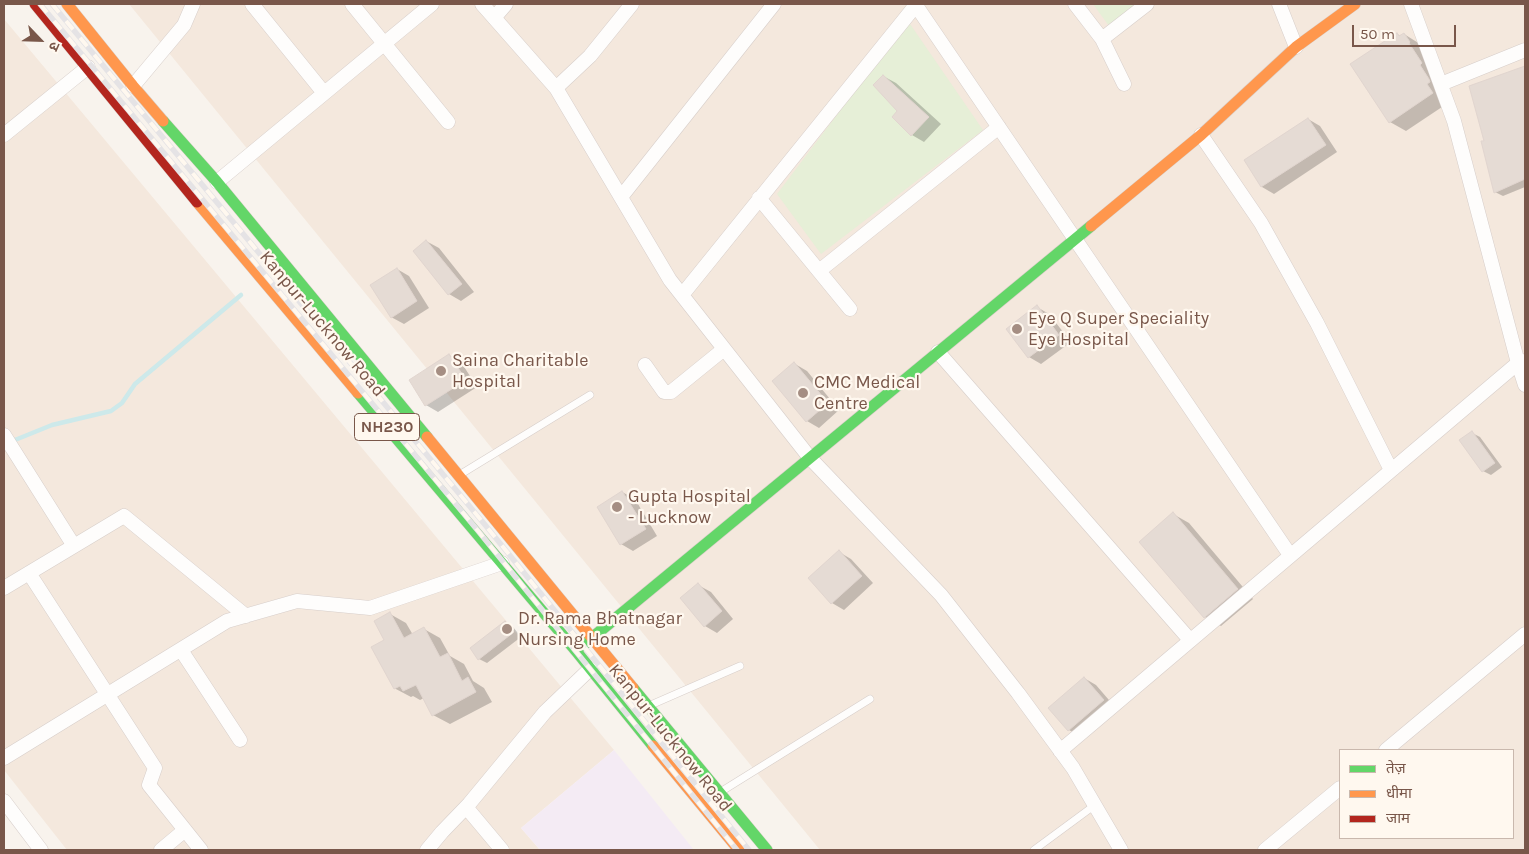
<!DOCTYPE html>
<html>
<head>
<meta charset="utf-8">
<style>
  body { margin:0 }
  #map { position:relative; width:1529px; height:854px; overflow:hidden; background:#f8f3ed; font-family:Karla,"Noto Sans Devanagari",sans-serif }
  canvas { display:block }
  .frame { position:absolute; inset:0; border:5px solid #79574a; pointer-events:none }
  .legend { position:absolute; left:1339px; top:749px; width:175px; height:90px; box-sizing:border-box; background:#fff8ef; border:1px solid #c9b8ad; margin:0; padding:6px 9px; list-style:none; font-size:15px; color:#79574a }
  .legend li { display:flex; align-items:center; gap:10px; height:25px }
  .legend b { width:25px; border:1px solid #c9b8ad }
  .north { position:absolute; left:15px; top:15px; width:50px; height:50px; -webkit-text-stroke:4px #fff8ef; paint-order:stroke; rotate:114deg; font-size:14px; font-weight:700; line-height:20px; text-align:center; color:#79574a }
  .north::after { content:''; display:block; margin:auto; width:18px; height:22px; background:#79574a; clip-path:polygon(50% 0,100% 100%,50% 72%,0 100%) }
  .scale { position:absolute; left:1352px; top:25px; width:104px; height:22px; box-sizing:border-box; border:2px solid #79574a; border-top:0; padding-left:6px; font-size:15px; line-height:18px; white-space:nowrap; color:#79574a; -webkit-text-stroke:4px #fff8ef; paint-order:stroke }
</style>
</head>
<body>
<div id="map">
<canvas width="1529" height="854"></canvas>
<div class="frame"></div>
<ul class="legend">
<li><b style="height:6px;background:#63d668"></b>तेज़</li>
<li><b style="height:6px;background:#ff974d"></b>धीमा</li>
<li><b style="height:6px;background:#b3261e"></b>जाम</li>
</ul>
<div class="north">उ</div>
<div class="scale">50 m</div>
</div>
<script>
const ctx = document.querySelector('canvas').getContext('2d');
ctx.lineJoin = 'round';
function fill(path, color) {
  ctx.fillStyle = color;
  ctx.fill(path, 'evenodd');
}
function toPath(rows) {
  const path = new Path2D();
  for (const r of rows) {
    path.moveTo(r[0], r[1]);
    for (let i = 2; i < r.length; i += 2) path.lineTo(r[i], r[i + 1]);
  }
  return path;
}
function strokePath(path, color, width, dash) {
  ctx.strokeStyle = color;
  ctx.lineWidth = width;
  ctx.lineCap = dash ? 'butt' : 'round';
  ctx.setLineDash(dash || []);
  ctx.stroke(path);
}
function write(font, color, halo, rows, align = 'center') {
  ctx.font = font + ' Karla,sans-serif';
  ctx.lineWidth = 4.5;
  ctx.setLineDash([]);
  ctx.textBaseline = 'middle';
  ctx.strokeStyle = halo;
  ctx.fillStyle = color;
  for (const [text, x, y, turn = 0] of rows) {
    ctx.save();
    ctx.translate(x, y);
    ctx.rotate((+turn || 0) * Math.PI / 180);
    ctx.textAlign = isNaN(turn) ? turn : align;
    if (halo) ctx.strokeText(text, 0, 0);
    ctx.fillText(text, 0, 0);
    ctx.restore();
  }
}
fill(toPath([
  [129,4,1525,4,1525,850,820,850],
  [1340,750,1513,750,1513,838,1340,838],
  [4,19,614,750,521,828,540,850,67,850,4,770]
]), '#f4e8dd');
fill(toPath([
  [614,750,694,850,540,850,521,828]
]), '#f4ebf4');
fill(toPath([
  [1093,4,1139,4,1109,26],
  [908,21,983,130,821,254,777,194]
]), '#e6efd7');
fill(toPath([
  [1397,34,1401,36,1404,34,1420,44,1448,103,1406,131,1390,122],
  [1525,67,1525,187,1503,196,1495,192,1485,141,1471,86],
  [883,76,896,83,941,124,924,142,912,135,899,111],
  [1308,119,1320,126,1337,152,1274,194,1262,187,1246,161],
  [426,241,439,248,474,292,461,301,449,294,415,251],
  [397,269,409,276,429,308,404,324,391,317],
  [1037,307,1049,314,1071,342,1041,364,1029,357,1008,329],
  [449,355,461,362,477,387,438,412,426,405],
  [795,364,807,371,839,410,819,428,807,421],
  [1472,433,1480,437,1502,467,1491,475,1483,471],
  [622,492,635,499,657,536,633,551,621,544],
  [1173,514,1189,523,1253,599,1221,626,1205,617],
  [839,552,851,559,873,583,844,610,832,603],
  [698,585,711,592,733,619,717,633,705,626],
  [390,614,406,623,413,635,424,629,440,638,450,656,464,664,473,681,484,688,492,702,450,724,433,715,424,698,420,700,413,696,411,697,394,688,385,641],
  [505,622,513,627,521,637,487,663,479,659],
  [1084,678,1096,685,1115,707,1081,737,1069,730]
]), '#0003');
strokePath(toPath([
  [10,442,52,425,111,411,122,403,135,384,241,295]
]), '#cde9ea', 4.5);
const building = toPath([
  [1397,33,1399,36,1404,33,1410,42,1409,43,1422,63,1420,65,1429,79,1430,82,1427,84,1433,93,1389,123,1350,64,1397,33],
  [1525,66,1525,179,1494,193,1481,141,1484,141,1469,86,1525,66],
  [883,75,929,117,911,136,892,117,897,111,873,85,883,75],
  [1308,118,1326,145,1261,187,1244,160,1308,118],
  [426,240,462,284,448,295,413,251,426,240],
  [397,268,417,301,391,318,370,285,397,268],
  [1037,305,1059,335,1028,358,1006,329,1037,305],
  [449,354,466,380,425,406,409,380,449,354],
  [794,362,828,403,806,422,772,381,794,362],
  [1472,431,1495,463,1482,472,1459,440,1472,431],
  [622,491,646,529,620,545,597,507,622,491],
  [1173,512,1238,589,1204,618,1139,542,1173,512],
  [839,550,862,576,831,604,808,578,839,550],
  [698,583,722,611,704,627,680,598,698,583],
  [390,612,404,638,424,627,440,657,448,653,462,681,468,677,476,692,432,716,416,685,403,691,400,686,394,689,371,647,384,640,374,621,390,612],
  [505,621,514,632,478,660,470,648,505,621],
  [1084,677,1104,700,1068,731,1048,708,1084,677]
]);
fill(building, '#e5dbd4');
strokePath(building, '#e1d5cf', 1);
const lane = toPath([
  [461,474,590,395],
  [653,704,740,666],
  [722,791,870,699],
  [1034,850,1095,805]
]);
const street = toPath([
  [252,4,324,93],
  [352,4,448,122],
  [482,4,556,88,670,280,810,458,941,595,1018,693,1073,768,1121,850],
  [915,4,1290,555],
  [1075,4,1102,39,1124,84],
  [1279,4,1296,47],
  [1411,4,1454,121,1518,363,1525,385],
  [494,18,506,4],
  [1102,39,1147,4],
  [1441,84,1525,50],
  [133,86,184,25,193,4],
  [556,88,590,56,632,4],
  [4,135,88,67],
  [1201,135,1261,223,1317,323,1391,470],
  [217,182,432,4],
  [621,197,774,4],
  [759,198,850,309],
  [819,271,999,127],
  [682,295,916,5],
  [938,352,1190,640],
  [645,365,664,392,671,392,724,349],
  [4,435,74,546],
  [29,573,155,768,149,785,201,850],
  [4,588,124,516,246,616],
  [181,650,240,740],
  [1386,750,1525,634],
  [1060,751,1518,363,1525,361],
  [4,758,227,621,297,601,370,608,502,563],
  [4,801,41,850],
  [466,807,502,850],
  [161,850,185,830],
  [427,850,442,832,469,804,545,712,590,669],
  [1265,850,1340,788]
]);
const fast = toPath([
  [163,121,217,182,427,437],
  [358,393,576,651,653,746],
  [582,646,1091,226],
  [633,688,767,850]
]);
const slow = toPath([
  [67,4,133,86,163,121],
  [197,202,358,393],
  [1091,226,1201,135,1296,47,1355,4],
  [427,437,633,688],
  [653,746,739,850]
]);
const jam = toPath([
  [35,4,197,202]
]);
strokePath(lane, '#d7ceca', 8);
strokePath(street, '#d7ceca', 15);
strokePath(fast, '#d8cec9', 12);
strokePath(slow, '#d8cec9', 12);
strokePath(jam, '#d8cec9', 12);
strokePath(lane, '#fefdfc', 7);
strokePath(street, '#fefdfc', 14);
strokePath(fast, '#63d668', 11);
strokePath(slow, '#ff974d', 11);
strokePath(jam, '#b3261e', 11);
const rail = toPath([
  [40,4,479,532,737,850],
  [52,4,486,526,749,850]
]);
strokePath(rail, '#e5e3e5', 5.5);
strokePath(rail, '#fff8ef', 4, [11]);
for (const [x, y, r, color] of [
  [1017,329,6,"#a58e83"],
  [441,371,6,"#a58e83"],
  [803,393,6,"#a58e83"],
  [617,507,6,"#a58e83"],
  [507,629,6,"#a58e83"]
]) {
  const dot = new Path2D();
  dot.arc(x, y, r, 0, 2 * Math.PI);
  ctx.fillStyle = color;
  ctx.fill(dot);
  strokePath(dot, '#fff8ef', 2);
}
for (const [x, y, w] of [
  [387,427,65]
]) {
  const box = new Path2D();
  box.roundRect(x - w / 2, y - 13.5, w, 27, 4);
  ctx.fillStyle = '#fff8ef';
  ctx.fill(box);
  strokePath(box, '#79574a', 1);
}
write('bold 16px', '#79574a', null, [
  ["NH230",387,427]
]);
write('18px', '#79574a', '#fff8ef', [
  ["Eye Q Super Speciality",1028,319],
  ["Eye Hospital",1028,340],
  ["Saina Charitable",452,361],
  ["Hospital",452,382],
  ["CMC Medical",814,383],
  ["Centre",814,404],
  ["Gupta Hospital",628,497],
  ["- Lucknow",628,518],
  ["Dr. Rama Bhatnagar",518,619],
  ["Nursing Home",518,640]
], 'left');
write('18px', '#79574a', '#fff8ef', [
  ["Kanpur-Lucknow Road",322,324,50],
  ["Kanpur-Lucknow Road",670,738,51]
]);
</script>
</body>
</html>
